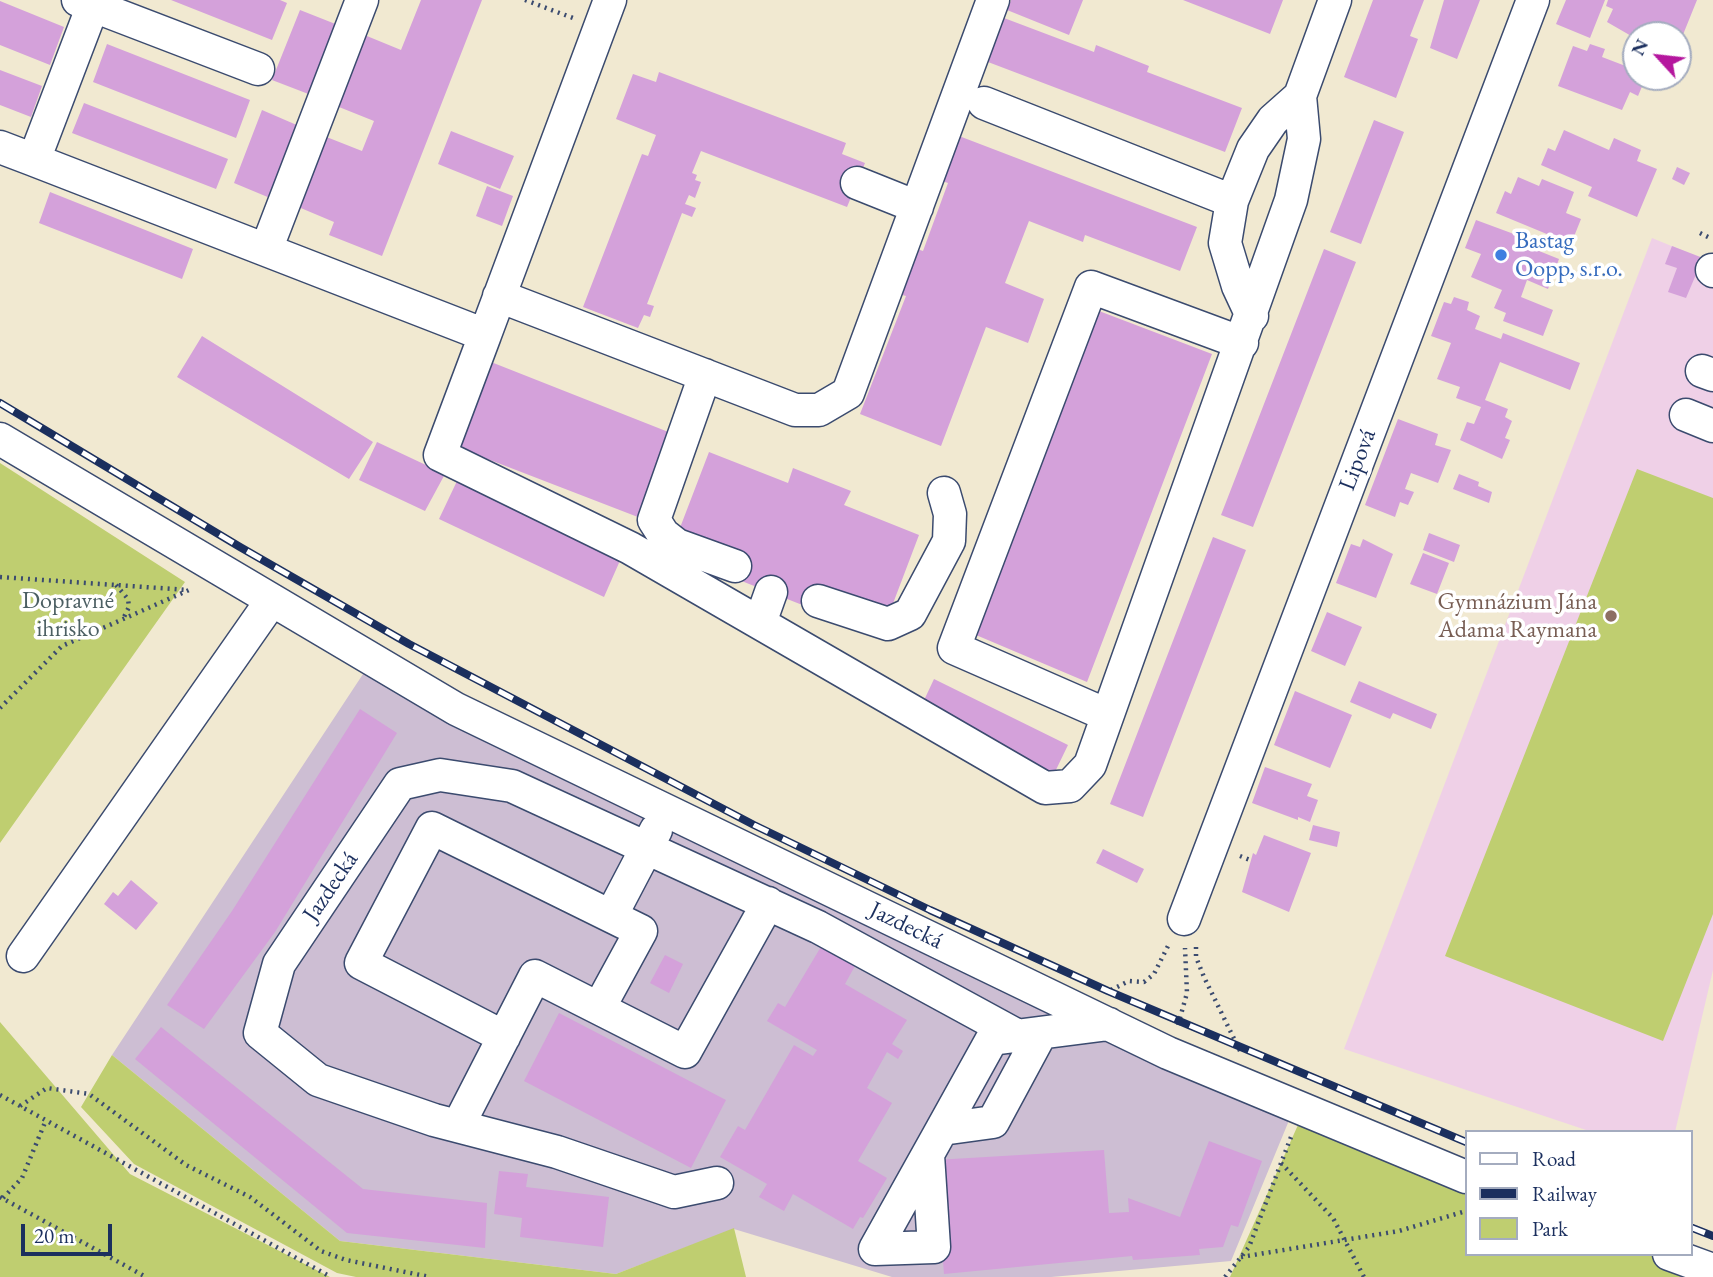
<!DOCTYPE html>
<html>
<head>
<meta charset="utf-8">
<style>
  body { margin:0 }
  #map { position:relative; width:1713px; height:1277px; overflow:hidden; background:#f1e9d1; font-family:"EB Garamond",serif }
  canvas { display:block }
  .legend { position:absolute; left:1465px; top:1130px; width:228px; height:126px; box-sizing:border-box; background:#fff; border:2px solid #a4acbf; margin:0; padding:9px 12px; list-style:none; font-size:21px; color:#1b2f5e }
  .legend li { display:flex; align-items:center; gap:14px; height:35px }
  .legend b { width:35px; border:2px solid #a4acbf }
  .north { position:absolute; left:1622px; top:21px; width:70px; height:70px; box-sizing:border-box; background:#fff; border:2px solid #a4acbf; border-radius:50%; rotate:297deg; font-size:19px; font-weight:700; line-height:28px; text-align:center; color:#1b2f5e }
  .north::after { content:''; display:block; margin:auto; width:24px; height:32px; background:#b5179e; clip-path:polygon(50% 0,100% 100%,50% 72%,0 100%) }
  .scale { position:absolute; left:21px; top:1224px; width:91px; height:32px; box-sizing:border-box; border:4px solid #1b2f5e; border-top:0; padding-left:9px; font-size:21px; line-height:24px; white-space:nowrap; color:#1b2f5e; -webkit-text-stroke:5px #fff; paint-order:stroke }
</style>
</head>
<body>
<div id="map">
<canvas width="1713" height="1277"></canvas>
<ul class="legend">
<li><b style="height:9px;background:#fff"></b>Road</li>
<li><b style="height:9px;background:#1b2f5e"></b>Railway</li>
<li><b style="height:19px;background:#bfce70"></b>Park</li>
</ul>
<div class="north">N</div>
<div class="scale">20 m</div>
</div>
<script>
const ctx = document.querySelector('canvas').getContext('2d');
ctx.lineJoin = 'round';
function fill(path, color) {
  ctx.fillStyle = color;
  ctx.fill(path, 'evenodd');
}
function toPath(rows) {
  const path = new Path2D();
  for (const r of rows) {
    path.moveTo(r[0], r[1]);
    for (let i = 2; i < r.length; i += 2) path.lineTo(r[i], r[i + 1]);
  }
  return path;
}
function strokePath(path, color, width, dash) {
  ctx.strokeStyle = color;
  ctx.lineWidth = width;
  ctx.lineCap = dash ? 'butt' : 'round';
  ctx.setLineDash(dash || []);
  ctx.stroke(path);
}
function write(font, color, halo, rows, align = 'center') {
  ctx.font = font + ' "EB Garamond",serif';
  ctx.lineWidth = 7;
  ctx.setLineDash([]);
  ctx.textBaseline = 'middle';
  ctx.strokeStyle = halo;
  ctx.fillStyle = color;
  for (const [text, x, y, turn = 0] of rows) {
    ctx.save();
    ctx.translate(x, y);
    ctx.rotate((+turn || 0) * Math.PI / 180);
    ctx.textAlign = isNaN(turn) ? turn : align;
    if (halo) ctx.strokeText(text, 0, 0);
    ctx.fillText(text, 0, 0);
    ctx.restore();
  }
}
fill(toPath([
  [1652,238,1713,263,1713,970,1675,1132,1592,1132,1344,1049]
]), '#efd0e7');
fill(toPath([
  [365,671,1290,1118,1231,1261,1051,1277,892,1277,734,1229,616,1274,340,1241,112,1055]
]), '#cdbed3');
fill(toPath([
  [0,463,185,582,0,843],
  [1637,469,1713,498,1713,914,1663,1041,1445,956],
  [0,1022,130,1174,330,1277,0,1277],
  [112,1055,340,1241,616,1274,734,1228,746,1277,356,1277,337,1273,134,1164,81,1107],
  [1302,1116,1466,1188,1466,1254,1651,1254,1713,1277,1230,1277]
]), '#bfce70');
fill(toPath([
  [171,0,280,0,287,3,272,40],
  [421,0,482,0,382,256,329,235,334,222,296,206,324,136,362,151,374,121,334,105,362,34,401,50],
  [1011,0,1083,0,1069,35,1007,10],
  [1183,0,1283,0,1270,34],
  [1373,0,1424,0,1410,36,1418,39,1396,98,1344,77],
  [1444,0,1480,0,1457,59,1430,48],
  [1566,0,1605,0,1590,38,1556,24],
  [1608,0,1697,0,1678,47,1678,35,1633,37,1607,22,1613,9,1606,6],
  [0,1,64,27,50,65,0,45],
  [300,10,338,25,311,95,272,80],
  [1004,18,1094,52,1096,45,1149,66,1147,72,1242,108,1225,152,988,62],
  [107,44,250,100,236,138,93,82],
  [1590,44,1605,49,1602,57,1636,70,1636,77,1646,77,1638,96,1630,92,1622,110,1558,86,1573,46,1587,51],
  [0,70,42,86,31,117,0,105],
  [659,72,846,143,842,154,865,163,847,207,701,151,692,173,697,175,695,180,701,182,695,198,689,195,685,204,696,208,692,217,682,213,647,304,654,306,650,317,644,315,638,328,583,307,642,154,648,156,656,135,616,119,633,74,656,82],
  [84,103,228,159,216,189,72,133],
  [262,110,299,126,270,198,234,183],
  [1374,120,1404,132,1361,244,1330,232],
  [1564,130,1609,150,1614,138,1641,150,1637,161,1657,169,1637,217,1588,196,1592,187,1541,165,1548,148,1555,151],
  [451,131,514,156,500,189,438,164],
  [959,136,1197,227,1180,271,1085,235,1083,242,1029,221,1005,283,1044,299,1028,343,986,327,941,446,860,414,906,296,899,294,917,249,923,251,948,183,942,181],
  [1677,167,1690,173,1684,185,1672,179],
  [1518,177,1539,186,1542,179,1574,192,1566,213,1581,219,1571,244,1496,213,1505,191,1511,194],
  [487,186,513,196,502,226,476,216],
  [50,192,193,249,182,279,39,223],
  [1476,220,1522,237,1519,243,1559,259,1548,289,1527,280,1521,297,1553,310,1543,336,1503,321,1506,313,1494,308,1502,290,1471,277,1481,254,1465,248],
  [1672,246,1703,258,1686,298,1668,292,1677,268,1665,264],
  [1324,249,1356,262,1253,527,1221,515],
  [1454,297,1469,302,1467,310,1480,316,1475,329,1501,339,1503,333,1580,363,1570,390,1500,362,1485,400,1508,409,1505,417,1512,421,1505,438,1510,440,1502,459,1460,440,1467,422,1474,424,1481,407,1456,398,1460,387,1437,379,1451,343,1431,336,1444,302,1451,304],
  [1099,311,1212,354,1087,682,976,635],
  [202,336,373,442,349,479,177,377],
  [491,362,676,435,643,519,459,448],
  [1398,419,1438,434,1435,445,1451,450,1438,483,1411,473,1405,489,1414,492,1408,505,1400,502,1395,517,1365,505],
  [377,442,445,474,425,511,359,480],
  [709,452,788,483,793,468,851,491,844,505,919,535,889,614,815,610,734,578,678,533],
  [1459,474,1479,482,1478,486,1492,492,1489,503,1453,489],
  [457,481,622,556,604,597,439,519],
  [1429,533,1460,545,1454,562,1423,550],
  [1213,537,1246,550,1143,817,1110,804],
  [1363,539,1393,554,1376,598,1336,583,1351,544,1360,547],
  [1423,553,1449,563,1437,594,1410,584],
  [1327,612,1362,627,1345,666,1311,651],
  [934,679,1068,745,1053,776,919,711],
  [1359,681,1437,714,1431,729,1393,713,1390,719,1350,702],
  [1295,691,1352,715,1330,768,1274,745],
  [360,709,397,733,275,932,204,1029,167,1005,232,911],
  [1265,767,1312,784,1307,796,1318,800,1310,822,1298,817,1298,820,1252,803],
  [1313,825,1340,832,1337,847,1309,840],
  [1264,835,1311,853,1289,912,1242,892,1253,853,1256,855],
  [1103,849,1144,869,1137,883,1096,863],
  [131,880,158,903,136,930,104,904,113,892,118,896],
  [822,945,856,964,845,984,907,1020,892,1044,903,1051,898,1059,887,1052,867,1088,892,1103,858,1161,887,1178,863,1218,860,1217,853,1229,793,1194,784,1211,759,1197,767,1184,720,1157,738,1126,745,1130,794,1045,813,1056,817,1050,767,1021,778,1003,785,1007],
  [665,955,683,964,669,993,650,983],
  [559,1013,726,1100,691,1168,524,1081],
  [161,1027,363,1189,487,1203,485,1248,347,1233,135,1059],
  [1209,1141,1262,1161,1238,1227,1231,1225,1223,1247,1199,1249,1200,1255,1133,1260,1132,1256,944,1274,935,1160,1104,1150,1109,1213,1129,1212,1128,1198,1180,1217],
  [499,1171,528,1174,526,1187,609,1197,603,1247,520,1237,522,1218,494,1214]
]), '#d4a1da');
const minor = toPath([
  [78,0,258,69],
  [95,0,34,160,485,335,610,0],
  [984,103,1232,201],
  [0,147,34,160],
  [857,183,917,207],
  [266,250,362,0],
  [1712,270,1713,271],
  [499,296,795,410,819,410,848,393,993,0],
  [1252,316,1238,286,1225,243,1232,201,1253,149,1273,120,1300,96],
  [485,335,440,455,630,548,1045,788,1070,786,1090,765,1291,200,1304,139,1300,96,1335,0],
  [1702,371,1713,375],
  [705,375,654,520,663,534,677,545,735,566],
  [1686,415,1713,426],
  [0,439,456,709,1168,1053,1466,1177],
  [818,601,888,624,910,614,949,541,950,514,944,493],
  [760,623,771,592],
  [1107,715,954,648,1091,287,1242,343],
  [611,916,656,830],
  [1184,919,1533,0],
  [23,956,272,600],
  [1041,1033,993,1122,942,1129,992,1039,1109,1024],
  [504,1037,361,963,432,828,641,931,599,1008],
  [458,1126,535,976,685,1052,768,903],
  [928,1155,934,1247,875,1249,942,1129],
  [717,1183,674,1192,557,1152,434,1120,318,1080,260,1033,279,964,400,784,440,775,512,786,818,927,1018,1036],
  [1669,1254,1713,1270]
]);
strokePath(minor, '#3b4b6f', 35);
strokePath(toPath([
  [525,0,573,18],
  [1700,233,1712,239],
  [0,577,188,590],
  [116,585,128,599,129,607,123,619],
  [0,708,62,646,189,590],
  [1240,856,1250,860],
  [1196,947,1196,957,1204,977,1240,1051],
  [1111,990,1129,981,1144,982,1154,974,1169,944],
  [1178,1025,1187,993,1185,948],
  [0,1095,331,1277],
  [20,1106,47,1088,89,1094,186,1165,250,1197,321,1251,346,1260,430,1277],
  [1281,1163,1333,1218,1364,1277],
  [0,1197,146,1277],
  [3,1198,22,1178,46,1120],
  [1241,1257,1399,1231,1466,1211],
  [1225,1277,1249,1247,1291,1137]
]), '#3b4b6f', 4.5, [2, 5]);
strokePath(minor, '#fff', 32);
const rail = toPath([
  [0,403,240,547,409,644,754,825,930,910,1108,991,1466,1142],
  [1690,1227,1713,1236]
]);
strokePath(rail, '#1b2f5e', 8);
strokePath(rail, '#fff', 5, [16]);
for (const [x, y, r, color] of [
  [1501,255,7,"#3f7fe0"],
  [1611,616,7,"#8d6e63"]
]) {
  const dot = new Path2D();
  dot.arc(x, y, r, 0, 2 * Math.PI);
  ctx.fillStyle = color;
  ctx.fill(dot);
  strokePath(dot, '#fff', 2.5);
}
write('24px', '#366cbe', '#fff', [
  ["Bastag",1515,241],
  ["Oopp, s.r.o.",1515,269]
], 'left');
write('24px', '#1b2f5e', '#fff', [
  ["Lipová",1358,460,-69],
  ["Jazdecká",331,887,-56],
  ["Jazdecká",906,926,26]
]);
write('24px', '#4c5f63', '#fff', [
  ["Dopravné",68,601],
  ["ihrisko",68,629]
]);
write('24px', '#785e54', '#fff', [
  ["Gymnázium Jána",1597,602],
  ["Adama Raymana",1597,630]
], 'right');
</script>
</body>
</html>
